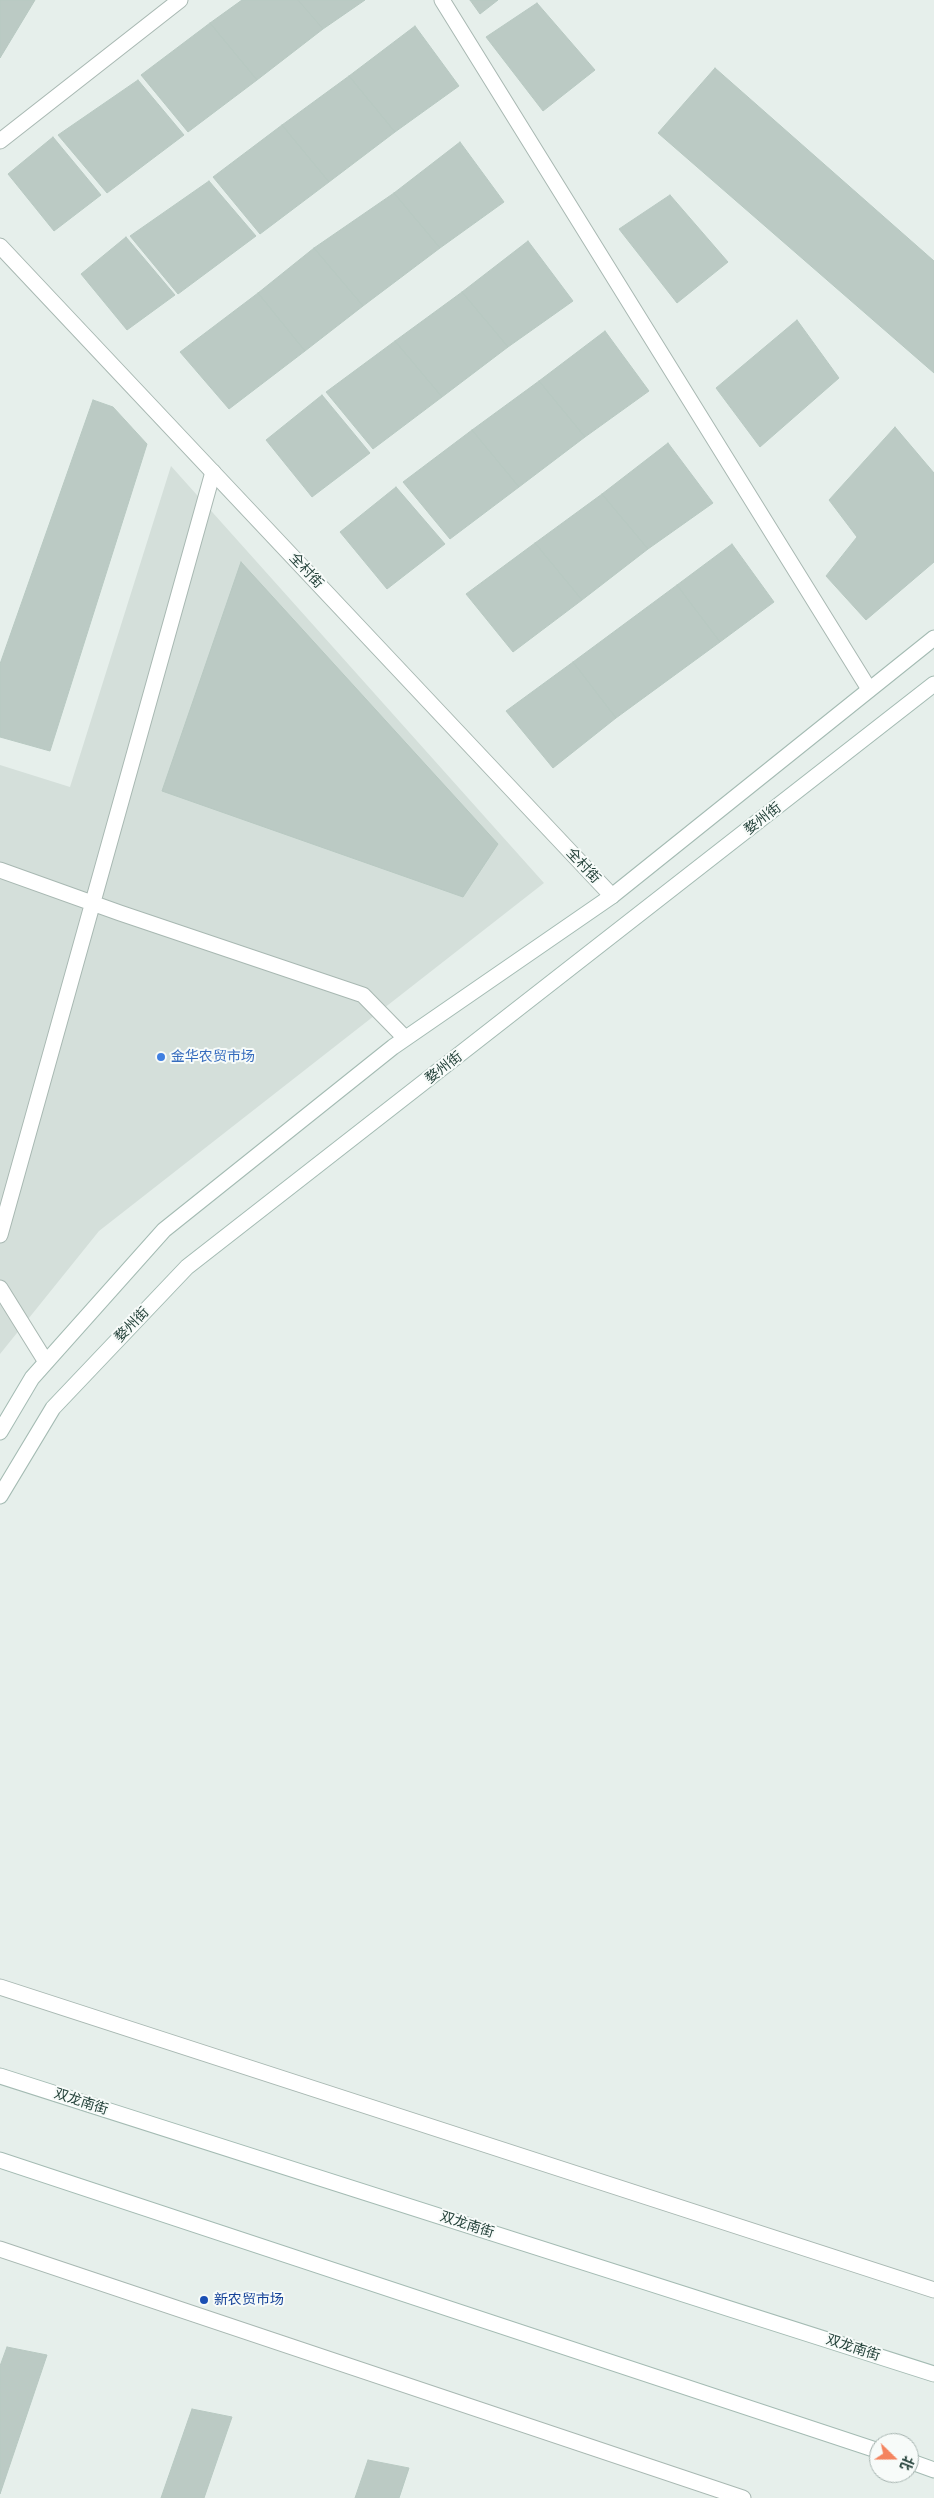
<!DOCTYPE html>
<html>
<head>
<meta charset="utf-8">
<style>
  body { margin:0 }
  #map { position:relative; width:934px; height:2498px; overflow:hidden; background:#e6efeb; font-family:Arial,"Noto Sans SC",sans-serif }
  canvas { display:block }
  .north { position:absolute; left:869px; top:2433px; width:50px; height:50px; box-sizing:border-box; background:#f7fbf9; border:1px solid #a3b1ad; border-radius:50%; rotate:112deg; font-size:14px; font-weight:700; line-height:20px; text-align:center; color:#24423a }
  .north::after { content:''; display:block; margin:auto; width:18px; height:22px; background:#f4845f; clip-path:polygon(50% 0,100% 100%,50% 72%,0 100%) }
</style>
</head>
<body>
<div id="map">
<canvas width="934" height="2498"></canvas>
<div class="north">北</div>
</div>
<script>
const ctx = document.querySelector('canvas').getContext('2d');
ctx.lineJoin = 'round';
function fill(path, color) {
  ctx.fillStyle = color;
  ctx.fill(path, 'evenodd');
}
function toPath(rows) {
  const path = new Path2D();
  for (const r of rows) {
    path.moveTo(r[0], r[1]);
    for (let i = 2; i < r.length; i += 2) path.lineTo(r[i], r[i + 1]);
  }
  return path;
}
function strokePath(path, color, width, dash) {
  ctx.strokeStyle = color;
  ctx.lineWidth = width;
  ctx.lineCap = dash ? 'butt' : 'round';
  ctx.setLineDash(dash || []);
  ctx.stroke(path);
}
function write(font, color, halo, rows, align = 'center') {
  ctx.font = font + ' Arial,"Noto Sans SC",sans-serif';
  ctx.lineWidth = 4;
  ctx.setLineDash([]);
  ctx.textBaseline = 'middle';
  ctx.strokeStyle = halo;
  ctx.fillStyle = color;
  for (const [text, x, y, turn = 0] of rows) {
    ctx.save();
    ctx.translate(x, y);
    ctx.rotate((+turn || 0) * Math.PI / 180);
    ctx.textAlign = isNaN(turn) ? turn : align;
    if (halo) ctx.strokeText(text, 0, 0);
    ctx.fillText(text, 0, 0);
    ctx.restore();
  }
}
fill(toPath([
  [171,466,544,883,99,1231,0,1354,0,765,70,787]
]), '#d4dfda');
const building = toPath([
  [0,0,35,0,0,58,0,0],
  [242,0,298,0,323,29,257,80,210,23,242,0],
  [298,0,365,0,323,29,298,0],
  [470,0,498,0,480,14,470,0],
  [537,3,595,70,543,111,486,37,537,3],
  [210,23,257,80,188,132,141,75,210,23],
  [415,26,459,86,395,132,349,76,415,26],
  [715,68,934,261,934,373,658,133,715,68],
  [349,76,395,132,329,182,282,125,349,76],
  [138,80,184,135,107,193,58,135,138,80],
  [282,125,329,182,260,234,213,177,282,125],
  [53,137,101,195,54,231,8,174,53,137],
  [460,142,504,202,440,248,394,193,460,142],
  [209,181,256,236,178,294,130,236,209,181],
  [394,193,440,248,363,306,314,248,394,193],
  [670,195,728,262,677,303,619,229,670,195],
  [126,237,175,295,127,330,81,274,126,237],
  [528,241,573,301,508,347,462,292,528,241],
  [314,248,363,306,305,351,258,293,314,248],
  [462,292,508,347,442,397,395,341,462,292],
  [258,293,305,351,229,409,180,352,258,293],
  [797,320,839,378,760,447,716,388,797,320],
  [605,331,649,391,585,437,539,381,605,331],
  [395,341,442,397,373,449,326,392,395,341],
  [539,381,585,437,519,487,472,430,539,381],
  [322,395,370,453,312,497,266,440,322,395],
  [93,400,113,407,147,444,50,751,0,737,0,664,93,400],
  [895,427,934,473,934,562,866,620,826,576,857,537,829,500,895,427],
  [472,430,519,487,450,539,403,482,472,430],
  [668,443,713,503,648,549,602,494,668,443],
  [396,487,445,544,387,589,340,532,396,487],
  [602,494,648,549,582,600,535,543,602,494],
  [535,543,582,600,513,652,466,594,535,543],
  [732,544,774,602,720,642,677,585,732,544],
  [241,562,498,844,463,897,162,791,241,562],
  [677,585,720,642,616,718,573,662,677,585],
  [573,662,616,718,553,768,506,711,573,662],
  [7,2347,47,2355,0,2494,0,2366,7,2347],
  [192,2409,232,2417,204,2498,161,2498,192,2409],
  [368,2460,409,2468,399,2498,355,2498,368,2460]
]);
fill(building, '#bbcac4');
strokePath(building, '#b8c9c2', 1);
const service = toPath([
  [442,0,869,689],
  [0,141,180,0],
  [0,870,120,913,363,995,405,1038],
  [0,1235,213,472],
  [0,1288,46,1362],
  [0,1987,934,2290],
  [0,2249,743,2498]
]);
const minor = toPath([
  [0,246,612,896]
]);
const secondary = toPath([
  [0,1432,32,1378,164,1230,393,1047,612,896,934,638],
  [0,1496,53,1408,187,1267,934,684],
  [0,2076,934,2374],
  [0,2160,879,2451],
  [909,2461,934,2470]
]);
strokePath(service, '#a8b8b2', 17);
strokePath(minor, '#a8b8b2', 17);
strokePath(secondary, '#a4bbb3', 17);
strokePath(service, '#fff', 15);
strokePath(minor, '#fff', 15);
strokePath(secondary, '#fff', 15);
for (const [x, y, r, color] of [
  [161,1057,5,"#3f7fe0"],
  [204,2300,5,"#1a4fb4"]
]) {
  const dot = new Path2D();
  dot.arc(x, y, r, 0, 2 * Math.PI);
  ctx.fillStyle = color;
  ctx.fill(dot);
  strokePath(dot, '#f7fbf9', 2);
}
write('14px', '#24423a', '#f7fbf9', [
  ["全村街",306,571,47],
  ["婺州街",763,819,-38],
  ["全村街",583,866,47],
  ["婺州街",444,1068,-38],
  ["婺州街",132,1325,-46],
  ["双龙南街",81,2102,18],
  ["双龙南街",467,2225,18],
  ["双龙南街",853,2348,18]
]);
write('14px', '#366cbe', '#f7fbf9', [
  ["金华农贸市场",171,1057]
], 'left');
write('14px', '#164399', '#f7fbf9', [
  ["新农贸市场",214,2300]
], 'left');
</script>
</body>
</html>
